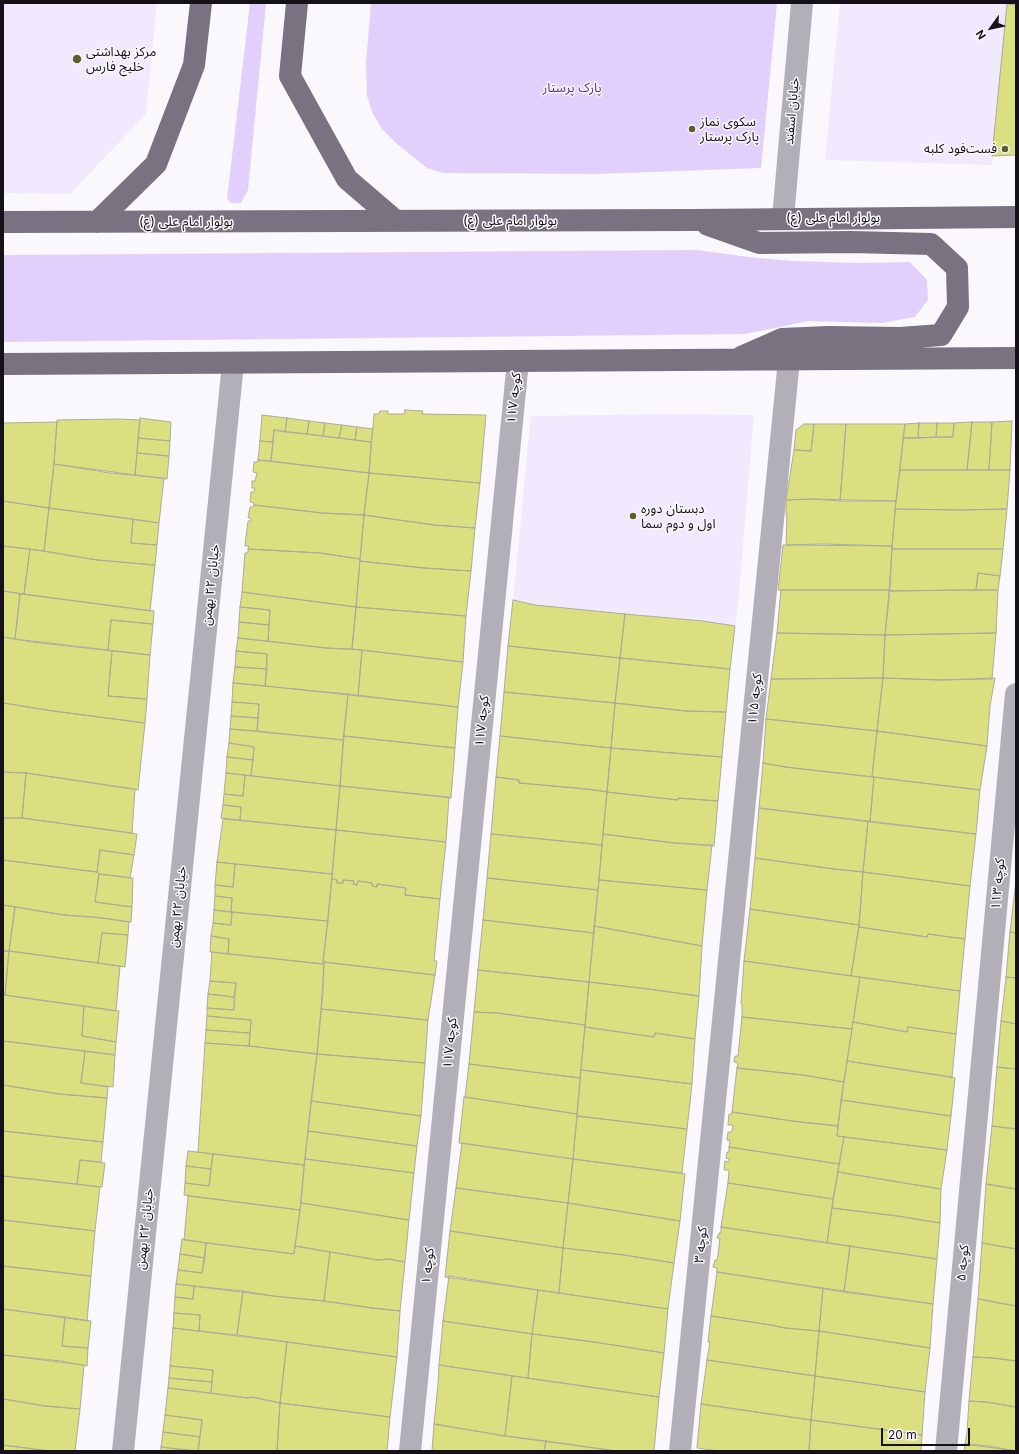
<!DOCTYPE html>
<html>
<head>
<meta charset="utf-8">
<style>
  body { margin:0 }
  #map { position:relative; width:1019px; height:1454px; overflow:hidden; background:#faf8fc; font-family:Inter,sans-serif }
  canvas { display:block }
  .frame { position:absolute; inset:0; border:4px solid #141118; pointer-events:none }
  .north { position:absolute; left:971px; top:8px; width:40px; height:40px; -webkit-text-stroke:3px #faf8fc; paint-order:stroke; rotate:237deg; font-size:11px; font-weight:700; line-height:16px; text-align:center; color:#141118 }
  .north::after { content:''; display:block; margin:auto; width:14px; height:18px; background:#141118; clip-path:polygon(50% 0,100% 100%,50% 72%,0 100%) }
  .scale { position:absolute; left:881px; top:1428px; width:89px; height:18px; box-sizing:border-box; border:2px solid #141118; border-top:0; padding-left:5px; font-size:12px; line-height:14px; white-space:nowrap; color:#141118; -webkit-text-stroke:3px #faf8fc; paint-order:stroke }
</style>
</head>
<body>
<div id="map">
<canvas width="1019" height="1454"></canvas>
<div class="frame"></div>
<div class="north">N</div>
<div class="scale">20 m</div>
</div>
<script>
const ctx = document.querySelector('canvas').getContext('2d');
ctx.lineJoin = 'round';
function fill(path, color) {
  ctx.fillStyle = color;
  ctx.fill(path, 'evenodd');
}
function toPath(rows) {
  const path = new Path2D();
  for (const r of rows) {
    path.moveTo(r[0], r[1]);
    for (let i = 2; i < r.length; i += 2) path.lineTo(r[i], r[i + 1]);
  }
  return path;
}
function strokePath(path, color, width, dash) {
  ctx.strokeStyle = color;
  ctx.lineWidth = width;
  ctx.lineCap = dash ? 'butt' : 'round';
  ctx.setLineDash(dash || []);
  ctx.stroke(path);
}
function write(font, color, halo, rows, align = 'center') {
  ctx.font = font + ' Inter,"Noto Sans Arabic",sans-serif';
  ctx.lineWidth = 3;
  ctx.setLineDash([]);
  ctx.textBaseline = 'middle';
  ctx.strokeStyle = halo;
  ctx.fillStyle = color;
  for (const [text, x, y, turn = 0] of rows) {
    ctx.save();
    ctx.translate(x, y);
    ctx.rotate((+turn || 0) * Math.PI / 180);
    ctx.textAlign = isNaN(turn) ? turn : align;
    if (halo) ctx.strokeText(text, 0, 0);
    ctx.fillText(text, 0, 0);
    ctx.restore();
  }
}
fill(toPath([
  [3,3,157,3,146,114,70,194,3,193],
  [840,3,1007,3,992,165,825,160],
  [674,414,754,415,738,606,735,626,703,621,535,605,513,600,531,416]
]), '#f1e9fe');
fill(toPath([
  [250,3,266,3,248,190,241,203,231,203,227,199],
  [371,3,777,3,761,168,597,174,443,173,427,168,397,144,382,129,373,114,367,96,366,63],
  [697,250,748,257,792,261,858,263,910,262,927,280,928,300,915,317,882,323,809,321,745,334,3,342,3,255]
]), '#e1d0fc');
const building = toPath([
  [1007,4,1016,5,1016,154,1015,155,992,156,1007,4],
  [405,410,423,411,422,414,486,415,480,483,369,473,374,414,379,414,380,411,388,411,388,414,404,414,405,410],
  [262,415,287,418,285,432,274,430,273,442,260,441,262,415],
  [140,418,171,422,170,441,138,438,140,418],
  [287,418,309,421,307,434,285,432,287,418],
  [118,419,140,420,135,475,54,464,57,420,118,419],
  [309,421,325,423,323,436,307,434,309,421],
  [1012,421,1010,470,989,470,992,422,1012,421],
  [57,422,54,464,49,508,3,501,3,423,57,422],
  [972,422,967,470,900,470,903,438,953,437,954,423,972,422],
  [972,422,992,422,989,470,967,470,972,422],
  [325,423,342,425,339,438,323,436,325,423],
  [919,423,937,423,936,437,918,438,919,423],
  [919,423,918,438,903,438,905,424,919,423],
  [937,423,954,423,953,437,936,437,937,423],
  [804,424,814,424,811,451,794,450,796,430,804,424],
  [814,424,846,424,840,501,812,499,786,500,794,450,811,451,814,424],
  [846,424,905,424,896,501,840,501,846,424],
  [342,425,357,427,355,440,339,438,342,425],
  [357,427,373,429,371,442,355,440,357,427],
  [274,430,371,442,369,473,271,461,274,430],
  [138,438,170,441,169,456,137,453,138,438],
  [260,441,273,442,271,461,258,460,260,441],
  [137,453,169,456,167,479,135,475,137,453],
  [258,460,369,473,364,515,322,513,254,505,254,503,250,502,251,492,254,492,255,488,252,488,252,481,255,481,257,473,253,472,254,462,258,462,258,460],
  [54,464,110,473,164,478,159,523,49,508,54,464],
  [900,470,1010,470,1007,509,960,510,895,509,900,470],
  [369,473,480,483,475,528,434,525,364,515,369,473],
  [812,499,896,501,892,546,786,545,787,515,786,515,786,500,812,499],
  [3,501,49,508,44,551,3,546,3,501],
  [254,505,322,513,364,515,360,559,320,553,248,549,249,546,245,546,248,521,251,521,251,518,248,518,250,507,253,507,254,505],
  [49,508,133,519,131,543,157,545,155,565,97,560,44,551,49,508],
  [895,509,960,510,1007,509,1003,549,892,549,895,509],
  [364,515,434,525,475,528,471,571,424,568,360,561,364,515],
  [133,519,159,523,157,545,131,543,133,519],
  [824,544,892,546,890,590,778,590,783,545,824,544],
  [3,546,30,549,24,594,3,591,3,546],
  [30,549,97,560,155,565,150,611,24,594,30,549],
  [248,549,320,553,360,559,356,607,242,592,245,553,248,553,248,549],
  [892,549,1003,549,1000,576,978,573,976,590,889,591,892,549],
  [360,561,424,568,471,571,466,616,356,607,360,561],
  [978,573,1000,576,998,590,976,590,978,573],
  [781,590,890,590,885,635,777,633,781,590],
  [956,590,998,590,996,633,885,635,889,591,956,590],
  [3,591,20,594,15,639,3,637,3,591],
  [242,592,356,607,352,649,326,648,268,641,270,610,240,607,242,592],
  [20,594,154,611,153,624,111,620,108,650,15,639,20,594],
  [513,600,535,605,625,614,620,658,508,646,513,600],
  [240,607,270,610,269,625,239,622,240,607],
  [356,607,466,616,463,662,352,649,356,607],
  [625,614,703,621,735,626,730,669,620,658,625,614],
  [111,620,153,624,150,655,108,650,111,620],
  [239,622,269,625,268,641,238,638,239,622],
  [777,633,885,635,883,678,771,679,777,633],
  [996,633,992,679,940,680,883,678,885,635,996,633],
  [3,637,32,642,112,651,108,696,147,699,145,723,53,711,3,703,3,637],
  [238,638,326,648,362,650,358,696,265,686,267,654,236,651,238,638],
  [508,646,620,658,615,703,504,692,508,646],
  [362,650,463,662,458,707,358,696,362,650],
  [112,651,150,655,147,699,108,696,112,651],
  [236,651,267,654,267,669,235,667,236,651],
  [620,658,730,669,726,712,686,711,615,703,620,658],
  [235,667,267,669,265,686,233,683,235,667],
  [883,678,877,731,766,719,771,679,883,678],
  [883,678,940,680,995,678,990,706,987,746,877,731,883,678],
  [233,683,348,694,343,740,257,731,259,704,232,702,233,683],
  [504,692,615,703,611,748,500,736,504,692],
  [348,694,458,707,455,748,344,736,348,694],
  [232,702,259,704,258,718,231,716,232,702],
  [3,703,53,711,145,723,138,790,26,773,3,772,3,703],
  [615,703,686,711,726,712,722,757,611,748,615,703],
  [231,716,258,718,257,731,230,729,231,716],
  [766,719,877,731,872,777,785,767,763,763,766,719],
  [230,729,343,740,340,786,251,776,254,747,229,743,230,729],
  [877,731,987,746,980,790,872,777,877,731],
  [344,736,455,748,451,798,340,786,344,736],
  [500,736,611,748,607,792,587,789,519,783,519,780,496,777,500,736],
  [229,743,254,747,253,760,227,757,229,743],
  [611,748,722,757,718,801,678,798,678,800,607,792,611,748],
  [227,757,253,760,251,776,226,773,227,757],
  [763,763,785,767,874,777,870,822,759,808,763,763],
  [3,772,26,773,22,818,3,818,3,772],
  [26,773,135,789,132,833,22,818,26,773],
  [226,773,245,775,243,796,224,794,226,773],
  [245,775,340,786,336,830,240,820,241,807,223,805,224,794,243,796,245,775],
  [496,777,519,780,519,783,587,789,607,792,602,845,491,834,496,777],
  [874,777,980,790,976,834,870,822,874,777],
  [340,786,449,797,446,842,336,830,340,786],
  [607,792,678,800,678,798,718,801,714,846,674,843,603,834,607,792],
  [223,805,241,807,240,820,221,818,223,805],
  [759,808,868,821,863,872,834,869,755,858,759,808],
  [3,818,22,818,137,834,134,855,100,850,97,872,3,860,3,818],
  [223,819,336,830,332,874,217,862,223,819],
  [868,821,976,834,970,886,863,872,868,821],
  [336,830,446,842,440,899,405,895,406,888,377,884,377,887,372,886,372,883,358,881,357,885,353,884,354,881,343,880,343,883,337,883,337,880,332,879,336,830],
  [491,834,602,845,598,890,487,878,491,834],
  [603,834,674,843,712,845,707,890,599,880,603,834],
  [100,850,134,855,130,878,99,874,97,872,100,850],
  [755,858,834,869,863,872,859,925,750,909,755,858],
  [3,860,97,872,99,874,95,902,132,907,131,922,103,918,64,915,3,905,3,860],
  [217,862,235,864,233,887,215,885,217,862],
  [235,864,332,874,328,921,231,912,232,898,215,896,215,885,233,887,235,864],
  [863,872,970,886,965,939,928,934,927,937,859,927,863,872],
  [99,874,133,878,132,907,95,902,99,874],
  [487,878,598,890,594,933,483,920,487,878],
  [332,879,337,880,337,883,343,883,343,880,354,881,353,884,357,885,358,881,372,883,372,886,377,887,377,884,406,888,405,895,440,899,434,961,437,961,435,975,323,962,332,879],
  [599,880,707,890,702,946,594,926,599,880],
  [1016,881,1016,933,1010,932,1016,881],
  [215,896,232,898,231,912,214,910,215,896],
  [3,905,15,907,9,951,3,951,3,905],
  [15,907,64,915,94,917,129,922,128,935,102,933,98,963,9,951,15,907],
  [750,909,859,925,851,976,744,961,750,909],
  [214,910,232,912,231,925,213,923,214,910],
  [232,912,328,921,323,962,324,964,228,954,229,939,211,936,213,923,231,925,232,912],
  [483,920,594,933,589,982,478,970,483,920],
  [594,926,702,946,699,996,648,989,589,982,594,926],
  [859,927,927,937,928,934,965,939,960,991,851,976,859,927],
  [1010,932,1016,933,1016,978,1006,977,1010,932],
  [102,933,128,935,125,967,98,963,102,933],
  [211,936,229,939,228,954,210,952,211,936],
  [3,951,9,951,5,995,3,995,3,951],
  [9,951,120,966,116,1011,5,995,9,951],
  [212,952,324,964,323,992,317,1054,249,1046,251,1020,207,1016,207,1008,234,1010,236,983,210,981,212,952],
  [744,961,860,977,852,1029,742,1017,742,1004,741,1004,744,961],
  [324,962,435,975,428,1020,321,1009,324,962],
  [478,970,589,982,585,1025,497,1013,474,1012,478,970],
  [860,977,960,991,956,1034,908,1027,907,1032,853,1022,860,977],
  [1006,977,1016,978,1016,1024,1001,1021,1006,977],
  [210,981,236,983,234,997,208,994,210,981],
  [589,982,648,989,699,996,695,1039,655,1033,654,1037,585,1027,589,982],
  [208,994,234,997,234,1010,207,1008,208,994],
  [3,995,84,1006,82,1036,116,1042,115,1055,3,1041,3,995],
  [84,1006,119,1011,116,1042,82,1036,84,1006],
  [321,1009,428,1020,425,1063,317,1054,321,1009],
  [474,1012,497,1013,585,1025,580,1078,469,1064,474,1012],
  [207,1016,251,1020,250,1033,206,1030,207,1016],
  [742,1017,852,1029,844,1082,803,1075,737,1068,738,1063,734,1062,735,1056,738,1056,742,1017],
  [1001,1021,1016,1024,1016,1069,997,1067,1001,1021],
  [853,1022,907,1032,908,1027,956,1034,952,1077,847,1061,853,1022],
  [585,1027,654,1037,655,1033,695,1039,692,1084,581,1070,585,1027],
  [206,1030,250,1033,249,1046,205,1043,206,1030],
  [3,1041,85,1051,81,1083,108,1087,107,1098,59,1094,3,1085,3,1041],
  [205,1043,249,1046,317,1054,304,1165,198,1152,205,1043],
  [85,1051,115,1055,113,1087,81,1083,85,1051],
  [317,1054,425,1063,421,1116,311,1101,317,1054],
  [847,1061,955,1078,951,1116,841,1100,847,1061],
  [469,1064,580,1078,577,1114,465,1097,469,1064],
  [997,1067,1016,1069,1016,1129,992,1126,997,1067],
  [737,1068,803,1075,844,1082,838,1126,792,1121,732,1112,737,1068],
  [581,1070,692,1084,687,1129,577,1116,581,1070],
  [3,1085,59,1094,107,1098,103,1142,3,1131,3,1085],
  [464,1097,577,1114,573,1159,459,1143,464,1097],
  [841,1100,951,1116,947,1150,837,1136,841,1100],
  [311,1101,421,1116,417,1146,308,1131,311,1101],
  [732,1112,792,1121,838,1126,837,1136,844,1137,839,1164,729,1147,730,1141,727,1140,728,1132,732,1132,733,1125,728,1125,729,1114,732,1114,732,1112],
  [577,1116,687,1129,682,1173,573,1159,577,1116],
  [992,1126,1016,1129,1016,1189,986,1184,992,1126],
  [3,1131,103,1142,101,1162,80,1160,77,1184,3,1176,3,1131],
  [308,1131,417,1146,414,1173,305,1159,308,1131],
  [844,1137,947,1150,941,1189,838,1172,844,1137],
  [462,1143,573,1159,568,1203,456,1188,462,1143],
  [729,1147,839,1164,833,1199,728,1183,729,1170,724,1170,725,1161,729,1162,729,1159,726,1158,727,1152,729,1152,729,1147],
  [188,1151,213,1154,211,1169,186,1166,188,1151],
  [213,1154,304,1165,300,1210,184,1195,185,1183,209,1186,213,1154],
  [305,1159,414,1173,409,1220,301,1203,305,1159],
  [573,1159,685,1174,680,1221,568,1203,573,1159],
  [80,1160,105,1163,102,1187,77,1184,80,1160],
  [186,1166,211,1169,209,1186,185,1183,186,1166],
  [838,1172,941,1189,940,1223,897,1216,832,1208,838,1172],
  [3,1176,100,1187,95,1231,3,1220,3,1176],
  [728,1183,833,1199,827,1243,721,1227,728,1183],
  [986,1184,1016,1189,1016,1249,982,1243,986,1184],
  [456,1188,568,1203,563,1248,450,1231,456,1188],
  [188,1196,300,1210,294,1254,184,1240,188,1196],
  [301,1203,409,1220,405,1262,389,1259,378,1260,295,1246,301,1203],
  [568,1203,680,1221,674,1263,624,1255,563,1248,568,1203],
  [832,1208,897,1216,940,1223,937,1259,827,1243,832,1208],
  [3,1220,95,1231,91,1276,3,1266,3,1220],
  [721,1227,850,1246,844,1292,717,1272,717,1268,713,1267,715,1260,717,1260,718,1255,720,1238,717,1238,719,1233,721,1233,721,1227],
  [450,1231,563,1248,559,1293,445,1277,450,1231],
  [182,1239,206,1243,205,1258,180,1254,182,1239],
  [206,1243,294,1254,295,1246,330,1252,324,1301,273,1296,176,1284,178,1270,202,1273,206,1243],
  [982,1243,1016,1249,1016,1306,978,1299,982,1243],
  [850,1246,937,1259,933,1304,844,1292,850,1246],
  [563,1248,624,1255,674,1263,668,1309,559,1293,563,1248],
  [330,1252,378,1260,389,1259,405,1262,400,1311,372,1308,324,1301,330,1252],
  [180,1254,205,1258,202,1273,178,1270,180,1254],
  [3,1266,91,1276,87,1321,3,1309,3,1266],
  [717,1272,823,1288,819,1331,785,1328,771,1325,711,1316,717,1272],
  [449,1276,538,1290,532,1334,443,1321,449,1276],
  [176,1284,194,1286,193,1299,175,1297,176,1284],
  [194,1286,243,1291,237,1335,199,1331,200,1315,174,1313,175,1297,193,1299,194,1286],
  [823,1288,933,1304,930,1348,819,1331,823,1288],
  [538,1290,668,1309,664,1353,594,1342,532,1334,538,1290],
  [243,1291,273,1296,324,1301,372,1308,400,1311,397,1357,237,1335,243,1291],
  [978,1299,1016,1306,1016,1361,993,1358,973,1357,978,1299],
  [3,1309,65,1317,62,1346,88,1348,87,1366,61,1361,3,1355,3,1309],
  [174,1313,200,1315,199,1331,173,1328,174,1313],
  [711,1316,771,1325,785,1328,819,1331,815,1376,707,1360,710,1342,708,1342,711,1316],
  [65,1317,91,1321,88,1348,62,1346,65,1317],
  [443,1321,532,1334,528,1378,439,1365,443,1321],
  [173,1328,287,1342,280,1403,252,1397,248,1398,211,1393,213,1370,170,1366,173,1328],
  [819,1331,930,1348,925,1392,815,1376,819,1331],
  [532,1334,594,1342,664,1353,659,1397,528,1378,532,1334],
  [287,1342,397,1357,390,1417,280,1403,287,1342],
  [3,1355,84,1365,80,1409,45,1406,3,1399,3,1355],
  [973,1357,993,1358,1016,1361,1016,1407,986,1402,969,1401,973,1357],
  [707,1360,815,1376,811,1420,701,1404,707,1360],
  [439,1365,512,1376,505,1436,434,1424,438,1384,439,1365],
  [170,1366,213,1370,212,1382,169,1378,170,1366],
  [512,1376,659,1397,654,1451,616,1451,505,1436,512,1376],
  [815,1376,925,1392,922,1435,811,1420,815,1376],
  [169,1378,212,1382,211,1393,168,1388,169,1378],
  [168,1388,248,1398,252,1397,280,1403,277,1451,198,1451,202,1420,165,1415,168,1388],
  [3,1399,45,1406,80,1409,75,1451,49,1451,3,1445,3,1399],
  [969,1401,986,1402,1016,1407,1016,1451,965,1444,967,1432,969,1401],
  [280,1403,390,1417,387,1451,277,1451,280,1403],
  [701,1404,811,1420,809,1451,719,1451,697,1448,701,1404],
  [165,1415,202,1420,200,1437,163,1432,165,1415],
  [811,1420,922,1435,921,1451,809,1451,811,1420],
  [434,1424,505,1436,546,1441,544,1451,432,1451,434,1424],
  [163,1432,200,1437,198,1451,161,1447,163,1432],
  [546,1441,568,1444,616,1451,544,1451,546,1441],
  [965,1444,988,1446,1016,1451,964,1451,965,1444],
  [3,1445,41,1450,49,1451,3,1451,3,1445],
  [161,1447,189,1451,161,1451,161,1447]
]);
fill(building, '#dae080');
strokePath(building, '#aaac99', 1);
strokePath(toPath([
  [783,218,802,3],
  [123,1451,233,363],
  [410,1451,518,361],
  [680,1451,789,360],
  [946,1451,1016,694]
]), '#b2afb8', 22);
strokePath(toPath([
  [297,3,290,76,347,179,396,221],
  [3,222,695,220,1016,217],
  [97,222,156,164,194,65,201,3],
  [708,225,759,243,851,242,931,244,957,268,958,307,941,335,900,338,828,337,782,339,741,357],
  [3,364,1016,358]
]), '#787281', 22);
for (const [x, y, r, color] of [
  [77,59,5,"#5b5d2b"],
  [692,129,4,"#5b5d2b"],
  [1005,149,4,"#5b5d2b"],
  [633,516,4,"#5b5d2b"]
]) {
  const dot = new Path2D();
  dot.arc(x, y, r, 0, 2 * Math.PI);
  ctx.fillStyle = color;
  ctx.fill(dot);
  strokePath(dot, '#faf8fc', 1.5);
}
write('13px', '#141118', '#faf8fc', [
  ["مرکز بهداشتی",86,52],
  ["خلیج فارس",86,67],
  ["سکوی نماز",700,122],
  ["پارک پرستار",700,137],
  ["فست‌فود کلبه",997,149,"right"],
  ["دبستان دوره",641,509],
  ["اول و دوم سما",641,524]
], 'left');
write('13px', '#5d2f8d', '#faf8fc', [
  ["پارک پرستار",572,88]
]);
write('13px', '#141118', '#faf8fc', [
  ["خیابان اسفند",792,111,-85],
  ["بولوار امام علی (ع)",833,218],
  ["بولوار امام علی (ع)",510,221],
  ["بولوار امام علی (ع)",186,222],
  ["کوچه ۱۱۷",514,398,-84],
  ["خیابان ۲۲ بهمن",211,585,-84],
  ["کوچه ۱۱۵",755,699,-84],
  ["کوچه ۱۱۷",482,721,-84],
  ["کوچه ۱۱۳",998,884,-85],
  ["خیابان ۲۲ بهمن",178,907,-84],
  ["کوچه ۱۱۷",450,1043,-84],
  ["خیابان ۲۲ بهمن",145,1229,-84],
  ["کوچه ۳",701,1245,-84],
  ["کوچه ۵",963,1263,-85],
  ["کوچه ۱",428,1266,-84]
]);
</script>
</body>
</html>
